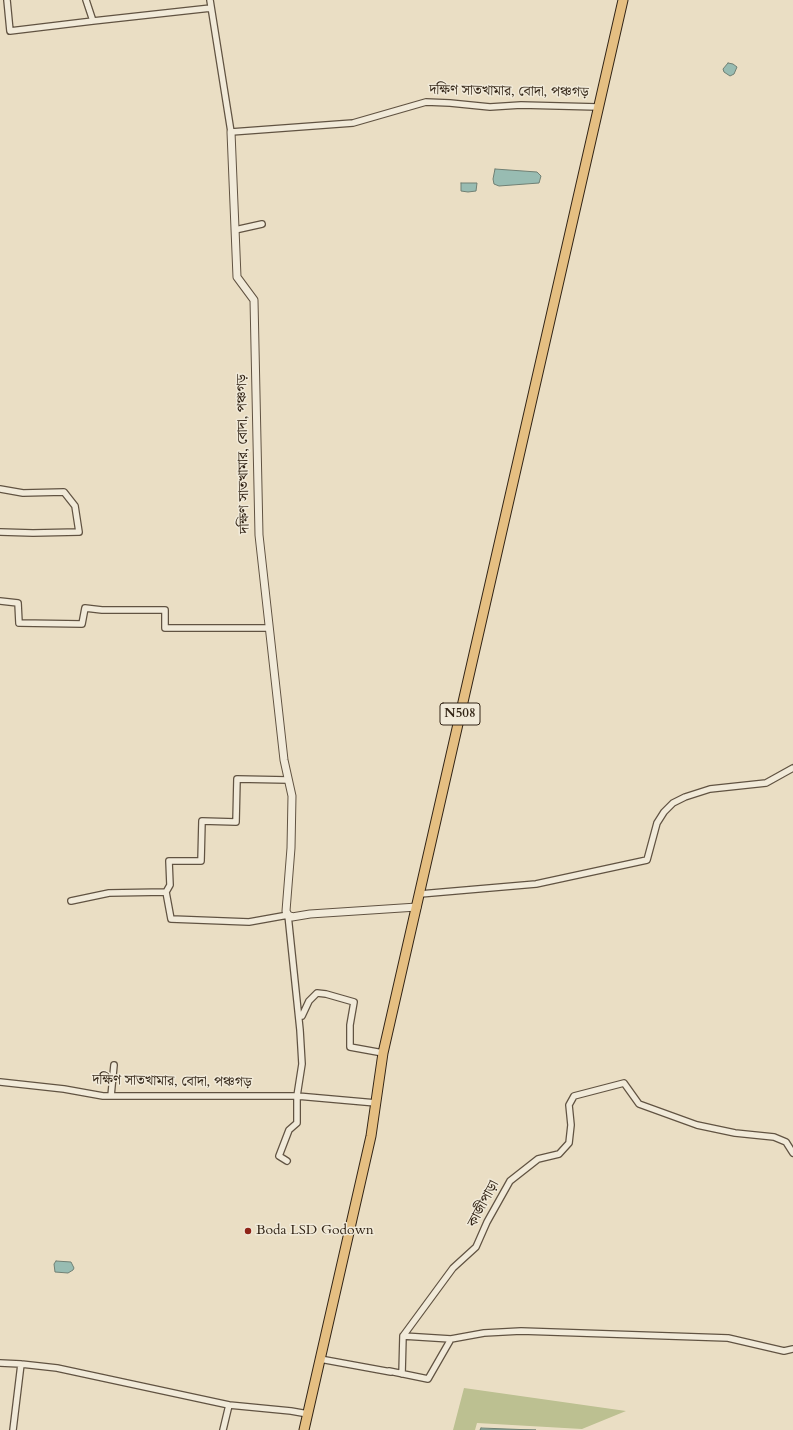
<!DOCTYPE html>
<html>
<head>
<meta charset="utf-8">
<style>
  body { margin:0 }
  canvas { display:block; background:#eadec4 }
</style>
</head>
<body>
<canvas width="793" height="1430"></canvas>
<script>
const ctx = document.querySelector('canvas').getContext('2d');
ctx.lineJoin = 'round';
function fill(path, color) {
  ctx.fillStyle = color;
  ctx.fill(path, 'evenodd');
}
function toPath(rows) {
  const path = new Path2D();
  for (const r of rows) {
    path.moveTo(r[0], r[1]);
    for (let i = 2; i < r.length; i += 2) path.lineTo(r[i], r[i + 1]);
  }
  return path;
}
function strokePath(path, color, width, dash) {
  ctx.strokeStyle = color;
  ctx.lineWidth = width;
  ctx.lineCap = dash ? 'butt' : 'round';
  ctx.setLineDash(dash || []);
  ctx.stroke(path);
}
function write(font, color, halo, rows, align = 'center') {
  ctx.font = font + ' Cardo,"Noto Serif Bengali",serif';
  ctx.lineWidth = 3;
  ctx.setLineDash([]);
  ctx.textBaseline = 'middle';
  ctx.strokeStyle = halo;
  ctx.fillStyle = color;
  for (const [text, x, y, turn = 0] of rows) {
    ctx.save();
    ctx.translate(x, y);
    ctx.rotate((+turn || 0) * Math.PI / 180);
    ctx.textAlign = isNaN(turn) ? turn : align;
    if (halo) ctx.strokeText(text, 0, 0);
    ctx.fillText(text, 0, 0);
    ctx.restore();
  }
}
fill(toPath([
  [464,1388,626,1411,582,1429,477,1423,475,1430,453,1430]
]), '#bcc091');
const water = toPath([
  [728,63,733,64,737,67,734,74,730,76,724,72,723,69,728,63],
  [495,169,537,172,541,176,539,183,499,186,494,184,493,179,495,169],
  [461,183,477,183,476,191,468,192,461,191,461,183],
  [56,1261,71,1262,74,1268,73,1270,68,1273,55,1272,54,1264,56,1261],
  [481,1428,533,1430,536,1430,480,1430,481,1428]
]);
fill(water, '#98bcb2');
strokePath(water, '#708074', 1);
const minor = toPath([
  [7,0,10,31,93,21],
  [86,0,93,21,211,8],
  [210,0,231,132,353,123,426,102,450,103,490,107,521,105,598,107],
  [235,230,262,224],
  [0,489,23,493,64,492,75,506,79,532,33,533,0,532],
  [0,601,18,603,19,623,82,624,85,608,102,610,165,610,165,628,269,628],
  [166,892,170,885,169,861,201,861,202,821,236,822,237,779,288,780],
  [420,894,536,884,647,860,657,823,664,812,673,803,685,797,710,789,766,783,793,768],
  [71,901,109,893,166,892,171,919,249,922,288,915,300,1030,302,1064,297,1096,376,1103],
  [302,1016,309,1001,317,993,326,994,354,1002,350,1025,350,1047,383,1053],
  [0,1082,64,1089,103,1096,297,1096,297,1123,289,1130,279,1156,287,1161],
  [111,1096,114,1065],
  [451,1339,403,1336,453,1268,476,1247,487,1222,510,1181,538,1159,559,1154,569,1143,571,1125,569,1105,574,1096,624,1083,639,1104,697,1125,735,1133,774,1137,786,1142,793,1153],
  [320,1359,391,1372],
  [0,1363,21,1364,57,1368,229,1405,291,1411,308,1414],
  [389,1371,428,1379,451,1339,484,1333,521,1331,728,1338,784,1351,793,1349],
  [399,1373,402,1374,403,1336],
  [13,1430,21,1364],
  [223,1430,229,1405]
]);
const tertiary = toPath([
  [231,132,237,277,254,300,259,535,284,760,292,796,291,848,286,911,288,915,292,917,310,914,417,907]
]);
const trunk = toPath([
  [304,1430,371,1136,383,1053,623,0]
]);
strokePath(minor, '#615342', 8);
strokePath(tertiary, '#615342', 9);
strokePath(trunk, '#332516', 11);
strokePath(minor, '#f1ead9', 5.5);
strokePath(tertiary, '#f1ead9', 7);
strokePath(trunk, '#e5bf82', 9);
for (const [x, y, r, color] of [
  [248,1231,4,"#8f2418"]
]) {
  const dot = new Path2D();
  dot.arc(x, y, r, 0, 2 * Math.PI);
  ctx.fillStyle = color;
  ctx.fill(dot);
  strokePath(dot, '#f1ead9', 1.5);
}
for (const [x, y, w] of [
  [460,714,40]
]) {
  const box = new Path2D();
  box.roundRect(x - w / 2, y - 11, w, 22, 3);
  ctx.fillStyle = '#f1ead9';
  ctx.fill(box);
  strokePath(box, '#332516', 1);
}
write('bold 13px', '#332516', null, [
  ["N508",460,714]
]);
write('14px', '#332516', '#f1ead9', [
  ["দক্ষিণ সাতখামার, বোদা, পঞ্চগড়",509,92,1],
  ["দক্ষিণ সাতখামার, বোদা, পঞ্চগড়",244,454,-91],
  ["দক্ষিণ সাতখামার, বোদা, পঞ্চগড়",172,1082,1],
  ["কাজীপাড়া",484,1204,-62]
]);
write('14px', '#332516', '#f1ead9', [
  ["Boda LSD Godown",256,1231]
], 'left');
</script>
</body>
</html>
